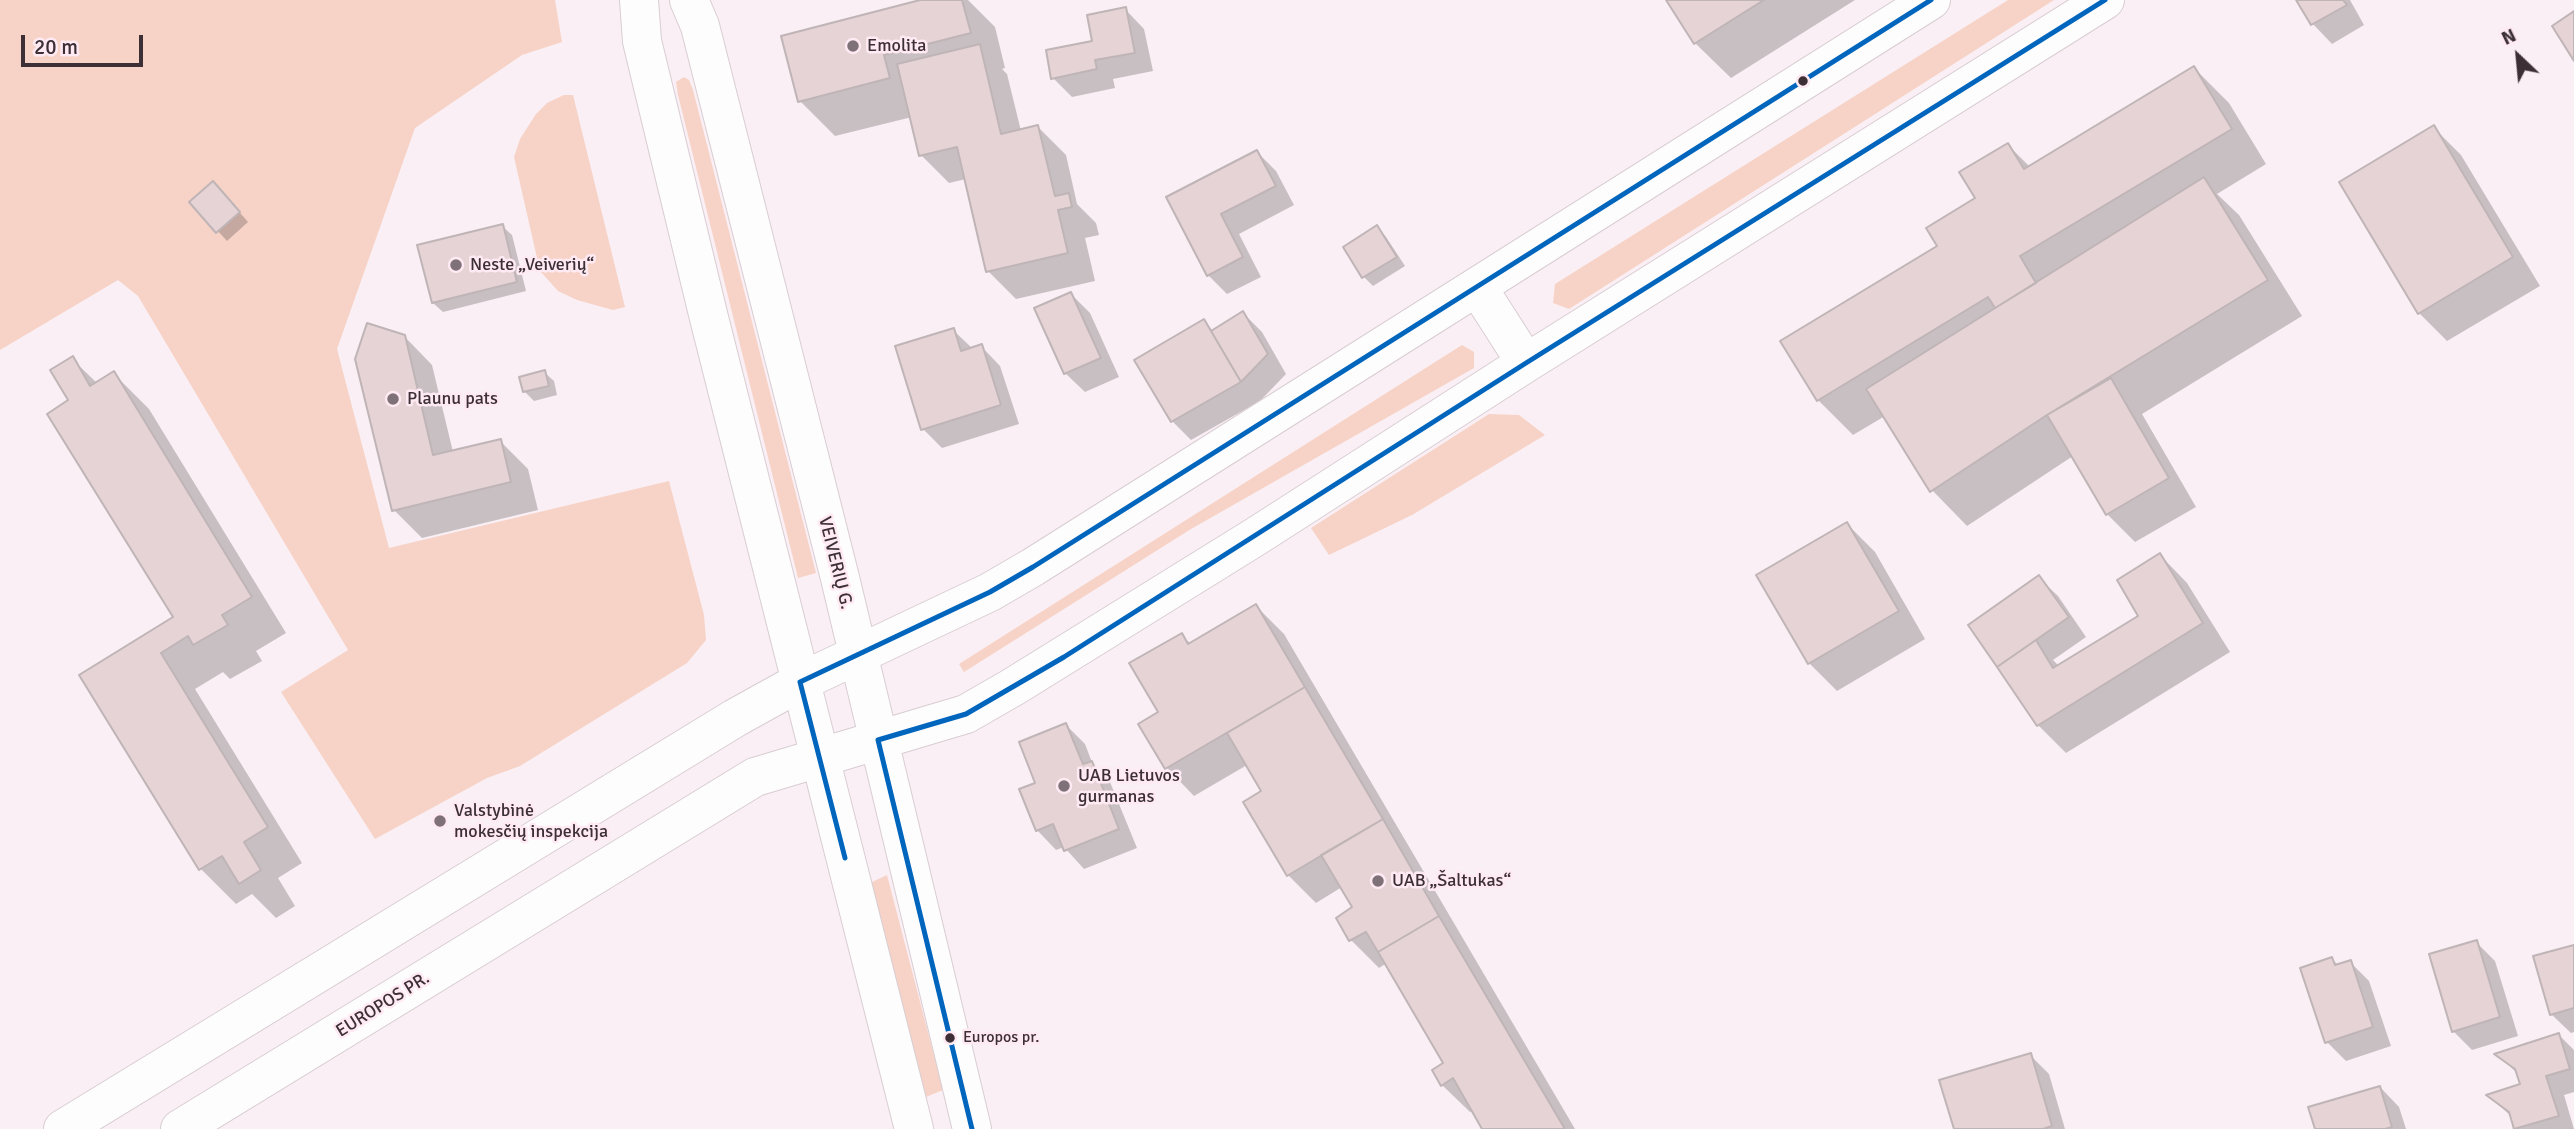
<!DOCTYPE html>
<html>
<head>
<meta charset="utf-8">
<style>
  body { margin:0 }
  #map { position:relative; width:2574px; height:1129px; overflow:hidden; background:#faeff4; font-family:Signika,sans-serif }
  canvas { display:block }
  .north { position:absolute; left:2483px; top:21px; width:70px; height:70px; -webkit-text-stroke:5px #ffeaf3; paint-order:stroke; rotate:334deg; font-size:19px; font-weight:700; line-height:28px; text-align:center; color:#3c2f35 }
  .north::after { content:''; display:block; margin:auto; width:24px; height:32px; background:#3c2f35; clip-path:polygon(50% 0,100% 100%,50% 72%,0 100%) }
  .scale { position:absolute; left:21px; top:35px; width:122px; height:32px; box-sizing:border-box; border:4px solid #3c2f35; border-top:0; padding-left:9px; font-size:21px; line-height:24px; white-space:nowrap; color:#3c2f35; -webkit-text-stroke:5px #ffeaf3; paint-order:stroke }
</style>
</head>
<body>
<div id="map">
<canvas width="2574" height="1129"></canvas>
<div class="north">N</div>
<div class="scale">20 m</div>
</div>
<script>
const ctx = document.querySelector('canvas').getContext('2d');
ctx.lineJoin = 'round';
function fill(path, color) {
  ctx.fillStyle = color;
  ctx.fill(path, 'evenodd');
}
function toPath(rows) {
  const path = new Path2D();
  for (const r of rows) {
    path.moveTo(r[0], r[1]);
    for (let i = 2; i < r.length; i += 2) path.lineTo(r[i], r[i + 1]);
  }
  return path;
}
function strokePath(path, color, width, dash) {
  ctx.strokeStyle = color;
  ctx.lineWidth = width;
  ctx.lineCap = dash ? 'butt' : 'round';
  ctx.setLineDash(dash || []);
  ctx.stroke(path);
}
function write(font, color, halo, rows, align = 'center') {
  ctx.font = font + ' Signika,sans-serif';
  ctx.lineWidth = 5;
  ctx.setLineDash([]);
  ctx.textBaseline = 'middle';
  ctx.strokeStyle = halo;
  ctx.fillStyle = color;
  for (const [text, x, y, turn = 0] of rows) {
    ctx.save();
    ctx.translate(x, y);
    ctx.rotate((+turn || 0) * Math.PI / 180);
    ctx.textAlign = isNaN(turn) ? turn : align;
    if (halo) ctx.strokeText(text, 0, 0);
    ctx.fillText(text, 0, 0);
    ctx.restore();
  }
}
fill(toPath([
  [0,0,555,0,562,42,522,55,415,128,337,349,389,548,669,481,704,615,706,640,687,663,520,766,487,778,375,839,281,692,348,650,138,296,118,280,0,350],
  [2008,0,2054,0,1569,309,1553,303,1555,284],
  [684,77,689,80,693,90,816,573,798,578,678,95,676,82],
  [564,95,573,95,625,307,613,310,577,300,558,291,540,271,514,157,520,139,536,114,547,103],
  [1462,345,1474,352,1474,368,1191,529,964,672,959,664],
  [1489,414,1519,415,1545,435,1412,515,1329,555,1311,528],
  [887,875,943,1090,926,1097,870,883]
]), '#f7d3c7');
fill(toPath([
  [927,0,968,0,995,27,1005,68,1002,69,1007,74,1021,131,1038,127,1066,155,1077,204,1096,223,1099,235,1085,238,1095,281,1016,299,988,271,966,179,949,183,921,155,912,117,835,136,800,101],
  [1668,0,1855,0,1731,78,1695,43],
  [2298,0,2350,0,2364,25,2332,44,2313,24],
  [1125,9,1144,29,1153,71,1113,79,1115,88,1072,97,1053,78,1094,42],
  [2194,68,2229,103,2266,164,2217,194,2239,215,2302,316,2142,414,2196,507,2135,542,2107,514,2073,456,1967,526,1932,490,1885,416,1853,435,1818,400,1977,198,2008,145,2030,167],
  [2433,127,2461,155,2540,286,2447,341,2419,313,2341,183],
  [1257,152,1276,171,1294,205,1239,234,1261,277,1227,294,1208,275,1168,197],
  [222,192,248,222,227,241,191,202],
  [502,226,512,235,526,291,443,312,433,303],
  [1377,227,1386,237,1405,266,1373,286,1364,277],
  [1071,294,1090,313,1119,377,1085,392,1065,373],
  [1243,313,1262,332,1286,374,1260,401,1191,440,1172,421,1203,321,1213,331],
  [953,330,973,349,981,346,1000,366,1019,424,942,448,923,429],
  [404,336,432,365,453,452,500,441,528,469,538,510,422,538,394,510],
  [72,359,97,383,113,373,149,409,286,633,256,651,262,661,230,679,223,672,195,689,302,863,278,878,295,906,276,918,252,894,236,904,201,869,82,676,175,618,71,401],
  [544,372,554,381,557,395,534,401,525,392],
  [1847,524,1875,552,1925,639,1837,691,1809,663],
  [2160,555,2187,583,2230,652,2066,753,2038,725,1970,625,2038,577,2058,596,2086,637,2053,660,2060,667,2141,616],
  [1256,606,1284,634,1575,1129,1485,1129,1474,1110,1470,1112,1442,1085,1445,1063,1387,963,1379,968,1351,940,1338,918,1354,908,1342,887,1316,903,1288,875,1263,791,1247,765,1194,796,1167,768,1160,712,1181,635,1191,644],
  [1066,725,1085,744,1093,765,1110,782,1137,848,1084,869,1064,847,1056,850,1037,830,1038,784],
  [2476,942,2495,961,2518,1036,2472,1050,2453,1031],
  [2574,947,2574,1032,2571,1033,2551,1014],
  [2332,959,2339,966,2350,962,2369,981,2391,1046,2346,1061,2327,1042],
  [2559,1035,2574,1050,2574,1092,2564,1095,2574,1129,2516,1129,2513,1118,2489,1096,2522,1085,2519,1075,2497,1054],
  [2030,1055,2049,1074,2065,1129,1955,1129],
  [2380,1087,2399,1107,2406,1129,2317,1129]
]), '#0003');
const building = toPath([
  [920,0,962,0,971,33,884,55,890,78,798,102,781,36,920,0],
  [1666,0,1764,0,1694,44,1666,0],
  [2296,0,2343,0,2347,5,2311,25,2296,0],
  [1126,7,1135,53,1095,60,1097,69,1051,79,1046,50,1092,41,1087,15,1126,7],
  [2574,11,2574,61,2552,26,2574,11],
  [980,44,1001,134,1038,125,1055,196,1069,193,1072,207,1058,210,1068,253,986,272,957,147,919,156,897,64,980,44],
  [2194,66,2232,129,2020,256,2036,283,1995,308,1988,297,1817,401,1780,341,1937,246,1926,228,1975,198,1959,172,2008,143,2024,169,2194,66],
  [2434,125,2513,257,2418,314,2339,182,2434,125],
  [1257,150,1276,186,1221,214,1243,257,1207,276,1166,197,1257,150],
  [2204,177,2268,280,2047,415,1930,492,1866,389,2204,177],
  [213,181,240,212,216,233,189,202,213,181],
  [503,224,517,282,432,303,417,245,503,224],
  [1377,225,1397,257,1362,278,1343,247,1377,225],
  [1071,292,1101,358,1064,374,1034,308,1071,292],
  [1243,311,1268,354,1241,382,1211,331,1243,311],
  [1204,319,1241,382,1171,422,1134,360,1204,319],
  [367,323,405,335,433,455,501,439,511,482,392,511,355,359,367,323],
  [954,328,961,351,982,344,1001,405,921,430,895,346,954,328],
  [73,356,90,386,114,371,252,597,222,615,228,625,193,645,188,636,161,653,268,827,244,842,261,870,239,884,222,856,199,870,79,675,173,617,47,414,68,400,50,370,73,356],
  [545,370,549,386,523,392,519,377,545,370],
  [2111,378,2169,478,2106,515,2047,415,2111,378],
  [1847,522,1899,611,1808,664,1756,575,1847,522],
  [2160,553,2203,623,2037,726,1997,667,2036,640,2053,668,2138,616,2117,580,2160,553],
  [2039,575,2069,617,1997,667,1968,625,2039,575],
  [1256,604,1305,687,1165,769,1138,724,1158,712,1129,663,1182,633,1188,644,1256,604],
  [1305,687,1383,819,1287,876,1243,802,1261,791,1227,733,1305,687],
  [1066,723,1083,764,1092,761,1119,829,1064,851,1053,824,1036,831,1019,789,1035,783,1019,742,1066,723],
  [1383,819,1439,916,1378,952,1366,932,1349,941,1336,918,1352,907,1321,855,1383,819],
  [1439,916,1565,1129,1482,1129,1453,1078,1441,1086,1432,1070,1443,1063,1378,952,1439,916],
  [2477,940,2500,1017,2452,1032,2429,954,2477,940],
  [2574,945,2574,1008,2550,1015,2533,956,2574,945],
  [2332,957,2335,965,2351,960,2373,1027,2325,1043,2300,968,2332,957],
  [2559,1033,2570,1069,2546,1076,2559,1116,2514,1129,2509,1112,2486,1095,2520,1084,2515,1069,2494,1054,2559,1033],
  [2031,1053,2052,1126,2043,1129,1954,1129,1939,1080,2031,1053],
  [2380,1086,2392,1127,2385,1129,2315,1129,2308,1107,2380,1086]
]);
fill(building, '#e6d3d6');
strokePath(building, '#bfb4b6', 2);
const primary = toPath([
  [639,0,642,41,708,314,914,1129],
  [689,0,700,26,840,578,972,1129],
  [1478,288,1526,363],
  [63,1129,735,718,800,682,990,592,1033,567,1931,0],
  [180,1129,755,777,966,714,1013,687,1255,537,1526,363,2105,0]
]);
strokePath(primary, '#d8cdd2', 40);
strokePath(primary, '#fefdfd', 38);
strokePath(toPath([
  [845,858,800,682,990,592,1033,567,1931,0],
  [972,1129,878,740,966,714,1064,657,1526,363,2105,0]
]), '#0065bd', 5);
for (const [x, y, r, color] of [
  [853,46,7,"#7e7278"],
  [1803,81,6,"#3c2f35"],
  [456,265,7,"#7e7278"],
  [393,399,7,"#7e7278"],
  [1064,786,7,"#7e7278"],
  [440,821,7,"#7e7278"],
  [1378,881,7,"#7e7278"],
  [950,1038,6,"#3c2f35"]
]) {
  const dot = new Path2D();
  dot.arc(x, y, r, 0, 2 * Math.PI);
  ctx.fillStyle = color;
  ctx.fill(dot);
  strokePath(dot, '#ffeaf3', 2.5);
}
write('16px', '#3c2f35', '#ffeaf3', [
  ["Europos pr.",963,1038]
], 'left');
write('18px', '#3c2f35', '#ffeaf3', [
  ["Emolita",867,46],
  ["Neste „Veiverių“",470,265],
  ["Plaunu pats",407,399],
  ["UAB Lietuvos",1078,776],
  ["gurmanas",1078,797],
  ["Valstybinė",454,811],
  ["mokesčių inspekcija",454,832],
  ["UAB „Šaltukas“",1392,881]
], 'left');
write('18px', '#3c2f35', '#ffeaf3', [
  ["VEIVERIŲ G.",835,563,76],
  ["EUROPOS PR.",383,1005,-32]
]);
</script>
</body>
</html>
